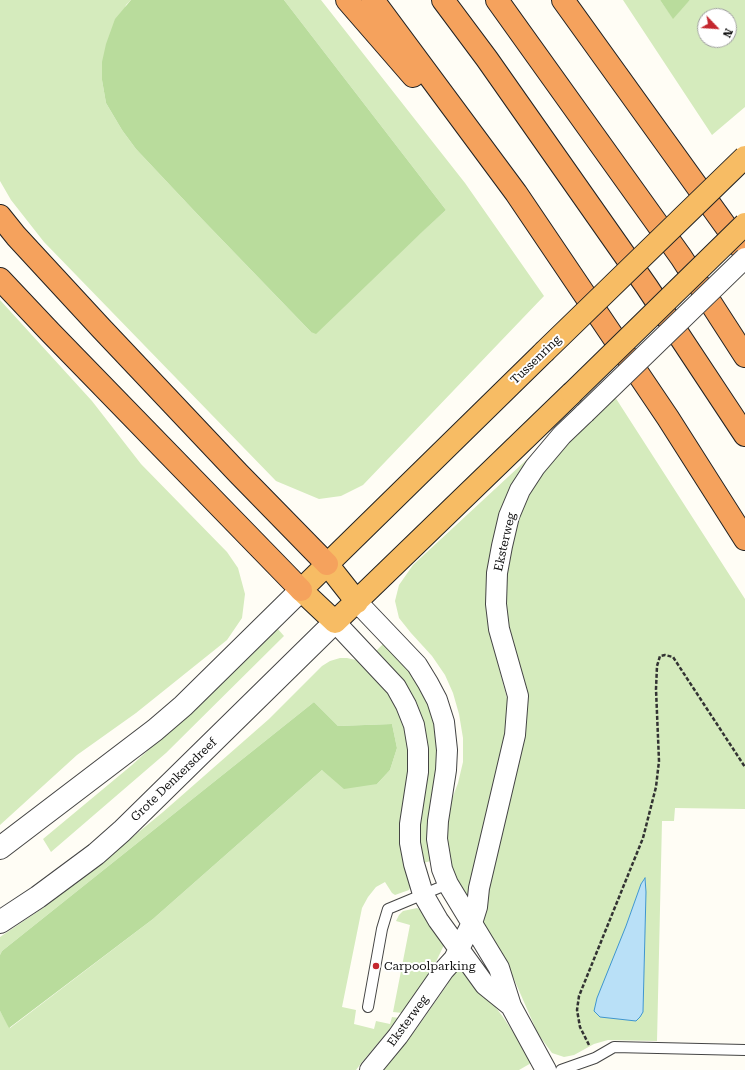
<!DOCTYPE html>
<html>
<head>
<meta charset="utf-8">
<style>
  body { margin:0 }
  #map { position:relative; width:745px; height:1070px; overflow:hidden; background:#fffdf5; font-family:"Roboto Serif",serif }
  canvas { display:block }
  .north { position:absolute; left:697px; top:8px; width:40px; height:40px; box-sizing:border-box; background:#fff; border:1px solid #a0a0a0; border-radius:50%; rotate:115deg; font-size:11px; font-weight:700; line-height:16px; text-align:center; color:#111 }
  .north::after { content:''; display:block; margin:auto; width:14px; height:18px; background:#c4262e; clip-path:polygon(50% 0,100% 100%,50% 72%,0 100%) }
</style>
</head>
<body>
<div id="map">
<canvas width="745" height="1070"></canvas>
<div class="north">N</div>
</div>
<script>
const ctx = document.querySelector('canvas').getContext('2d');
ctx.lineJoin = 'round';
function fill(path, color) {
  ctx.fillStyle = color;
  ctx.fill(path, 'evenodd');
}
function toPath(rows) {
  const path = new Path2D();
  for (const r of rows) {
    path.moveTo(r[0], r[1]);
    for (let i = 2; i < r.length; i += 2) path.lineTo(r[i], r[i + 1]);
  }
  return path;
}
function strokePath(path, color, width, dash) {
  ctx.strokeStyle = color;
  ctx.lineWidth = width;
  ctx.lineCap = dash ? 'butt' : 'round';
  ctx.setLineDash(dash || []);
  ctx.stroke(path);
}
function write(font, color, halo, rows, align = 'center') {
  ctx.font = font + ' "Roboto Serif",serif';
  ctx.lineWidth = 4;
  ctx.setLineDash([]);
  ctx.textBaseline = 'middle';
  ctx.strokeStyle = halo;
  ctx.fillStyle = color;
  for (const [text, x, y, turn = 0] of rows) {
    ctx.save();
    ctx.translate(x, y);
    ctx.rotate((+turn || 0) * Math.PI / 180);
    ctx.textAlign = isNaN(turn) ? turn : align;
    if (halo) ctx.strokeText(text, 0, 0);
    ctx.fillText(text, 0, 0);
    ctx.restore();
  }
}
fill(toPath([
  [0,0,131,0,126,5,102,80,106,103,122,130,136,149,201,218,311,332,446,210,284,0,321,0,465,183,544,296,363,485,341,496,319,499,276,481,44,242,11,200,0,181],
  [623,0,660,0,673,18,690,0,745,0,745,107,712,135],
  [705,16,729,16,729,40,705,40],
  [0,300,92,401,141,464,227,552,238,568,245,594,242,618,227,640,136,713,77,755,0,825],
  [615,397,745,599,745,809,675,808,674,821,662,821,657,1041,608,1040,594,1044,574,1055,564,1057,552,1053,538,1034,510,970,479,919,495,864,519,754,510,636,505,595,508,552,519,515,539,476,559,450],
  [645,878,646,892,643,1012,626,926,641,884],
  [536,451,491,553,486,586,492,642,508,702,503,749,472,885,466,897,447,865,446,815,458,783,463,762,463,738,459,714,453,693,445,675,432,656,411,633,399,618,395,601,399,585,413,565],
  [277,628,284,636,166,753,51,852,43,839,132,765,205,698],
  [386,641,417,676,442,740,434,860,420,864,416,834,427,763,374,653],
  [340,658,347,658,356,660,365,665,391,692,408,728,411,885,409,890,395,895,392,893,385,882,376,887,368,897,362,908,342,1007,356,1010,354,1024,374,1029,376,1021,390,1024,392,1017,399,1018,362,1062,356,1070,0,1070,0,1011,10,1028,153,919,322,770,377,784,390,770,397,748,392,724,338,726,314,702,2,951,0,955,0,937,46,906,118,849,163,812,269,719,322,666,330,661],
  [417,908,423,911,445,943,430,974,403,1013,393,1012,410,925,396,921,399,915,403,911],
  [461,961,503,1017,533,1062,519,1070,383,1070,417,1028,447,985]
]), '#d5ebbd');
fill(toPath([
  [131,0,284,0,446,210,421,233,316,334,311,332,201,218,136,149,122,130,106,103,102,80,102,62,106,44,115,19],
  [660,0,690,0,673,19],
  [314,702,338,726,392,724,397,748,390,770,377,784,344,789,322,770,153,919,9,1028,0,1011,0,955,2,951]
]), '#b9dc9c');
const water = toPath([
  [645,878,646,892,643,1012,640,1017,636,1021,600,1017,594,1011,597,998,626,926,641,884,645,878]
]);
fill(water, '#b9e0f7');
strokePath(water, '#3f96cf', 1);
const service = toPath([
  [368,1007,382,929,388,909,448,884],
  [561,1070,595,1058,614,1047,745,1050]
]);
const minor = toPath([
  [357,602,417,665,428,683,437,700,444,722,447,750,446,770,438,821,437,839,442,869,448,884,499,968,511,1006,546,1070],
  [335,622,396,687,406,705,414,725,418,749,418,772,410,824,410,843,414,864,423,894,438,920,485,985,511,1006],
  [370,1070,398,1036,444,970,454,959,472,923,477,907,479,888,515,735,518,696,499,629,496,604,497,573,502,546,509,516,520,490,535,467,562,435,585,413]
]);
const tertiary = toPath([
  [0,848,155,730,183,706,301,590],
  [0,922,38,897,96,854,122,831,335,622]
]);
const trunk = toPath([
  [544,352,301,590,335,622,572,393],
  [327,564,357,602]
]);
const motorway = toPath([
  [347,0,413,76],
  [373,0,516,193,668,418,745,539],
  [443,0,487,59,647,287,745,435],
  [497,0,681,257,745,356],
  [563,0,745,253],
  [0,216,16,236,101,328,238,473,327,564],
  [0,279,50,332,301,590]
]);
strokePath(service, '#444', 12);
strokePath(minor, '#444', 22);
strokePath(tertiary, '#444', 24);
strokePath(trunk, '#222', 24);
strokePath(motorway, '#222', 24);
strokePath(toPath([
  [589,1045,580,1027,577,1010,579,996,643,838,656,787,659,761,656,689,657,666,660,656,665,655,673,657,745,767]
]), '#333', 2.5, [4, 2]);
strokePath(service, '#fff', 10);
strokePath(minor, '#fff', 20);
strokePath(tertiary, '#fff', 22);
strokePath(trunk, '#f7bc64', 22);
strokePath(motorway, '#f5a25d', 22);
const minorBridge = toPath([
  [585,413,745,258]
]);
const trunkBridge = toPath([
  [544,352,745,157],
  [572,393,745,224]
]);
strokePath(minorBridge, '#444', 22, []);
strokePath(trunkBridge, '#222', 24, []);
strokePath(minorBridge, '#fff', 20);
strokePath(trunkBridge, '#f7bc64', 22);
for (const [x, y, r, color] of [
  [376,966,4,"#c4262e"]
]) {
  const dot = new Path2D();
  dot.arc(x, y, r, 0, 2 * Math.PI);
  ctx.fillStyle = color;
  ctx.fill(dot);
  strokePath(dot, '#fff', 1.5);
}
write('12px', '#111', '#fff', [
  ["Tussenring",536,360,-44],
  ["Eksterweg",505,542,-77],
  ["Grote Denkersdreef",174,780,-44],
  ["Eksterweg",408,1021,-54]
]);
write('12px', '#111', '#fff', [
  ["Carpoolparking",384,966]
], 'left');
</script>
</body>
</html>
